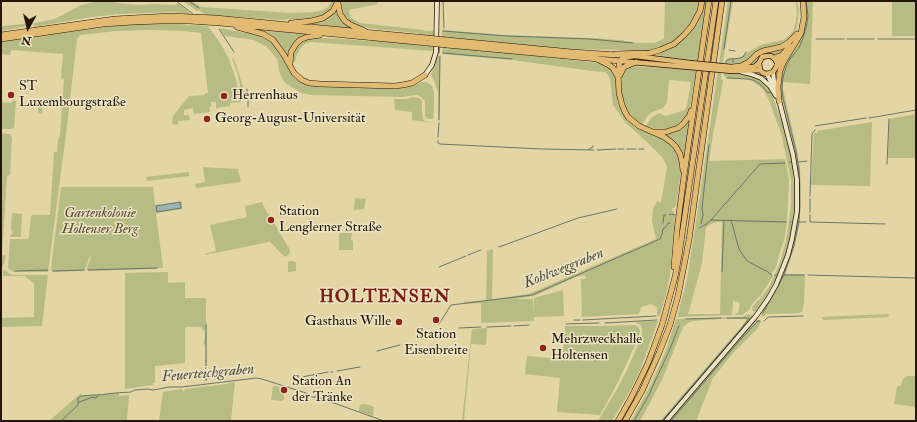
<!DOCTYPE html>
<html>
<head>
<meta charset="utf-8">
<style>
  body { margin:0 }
  #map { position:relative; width:917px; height:422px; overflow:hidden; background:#e4d5a4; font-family:"IM FELL Double Pica",serif }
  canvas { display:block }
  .frame { position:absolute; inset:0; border:2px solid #251408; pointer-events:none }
  .north { position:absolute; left:8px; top:8px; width:40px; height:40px; -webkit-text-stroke:3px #ede4c4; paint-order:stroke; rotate:188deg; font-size:11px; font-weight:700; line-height:16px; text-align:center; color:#251408 }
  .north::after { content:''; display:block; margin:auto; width:14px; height:18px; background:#251408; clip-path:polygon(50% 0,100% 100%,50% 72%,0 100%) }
</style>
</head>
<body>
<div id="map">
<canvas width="917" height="422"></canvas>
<div class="frame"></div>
<div class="north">N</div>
</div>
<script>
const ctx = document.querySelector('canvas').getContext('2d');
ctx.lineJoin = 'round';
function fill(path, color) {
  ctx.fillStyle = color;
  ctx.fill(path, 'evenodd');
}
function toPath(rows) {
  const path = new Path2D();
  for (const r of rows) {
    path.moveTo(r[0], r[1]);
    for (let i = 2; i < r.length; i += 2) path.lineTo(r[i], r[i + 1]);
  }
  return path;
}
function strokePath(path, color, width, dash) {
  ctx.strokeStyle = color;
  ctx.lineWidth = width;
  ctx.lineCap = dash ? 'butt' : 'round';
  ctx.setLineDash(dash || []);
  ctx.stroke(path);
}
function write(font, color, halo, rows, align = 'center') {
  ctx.font = font + ' "IM FELL Double Pica",serif';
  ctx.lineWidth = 3;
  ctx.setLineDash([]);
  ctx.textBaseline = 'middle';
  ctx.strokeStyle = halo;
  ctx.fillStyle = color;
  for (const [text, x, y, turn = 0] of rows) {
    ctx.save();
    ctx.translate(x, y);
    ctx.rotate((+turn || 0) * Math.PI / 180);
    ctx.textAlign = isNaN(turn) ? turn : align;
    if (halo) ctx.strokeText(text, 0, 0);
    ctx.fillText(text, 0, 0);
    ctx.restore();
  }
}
fill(toPath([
  [99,1,111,1,117,3,140,5,153,4,175,5,177,4,178,3,191,14,173,12,120,14,91,17,34,27,34,24,32,25,1,31,1,26,35,23,55,19,81,5],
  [183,1,192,1,201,7,291,13,315,12,323,10,328,7,332,1,336,1,332,10,326,15,313,18,281,20,224,16,206,15,199,10,197,11],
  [341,1,378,1,378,4,349,10,351,18,360,23,424,30,425,31,431,31,433,30,434,36,423,35,416,33,375,29,357,26,352,23,346,18,343,14,341,5],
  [665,1,700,1,698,9,693,20,689,27,682,34,672,42,664,47,648,51,639,52,619,50,566,49,442,37,442,30,506,35,591,38,620,40,638,43,654,43,664,39],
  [704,1,707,1,704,16,698,61,653,55,653,54,681,40],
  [728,1,733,1,721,73,721,79,723,81,713,135,709,161,785,159,789,179,787,222,784,240,779,255,776,267,771,275,773,276,761,295,752,304,749,310,745,313,742,315,736,315,735,313,738,313,740,303,733,301,732,315,677,317,687,279,695,229],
  [717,222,722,222,720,314,688,314,697,282,702,263,706,227,711,224],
  [796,1,797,1,799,10,797,28,792,36,785,43,740,64,725,63,727,59,739,58,760,45,783,40,789,36,793,31,796,21,797,14],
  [805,1,813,1,810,84,783,82,783,89,797,150,800,170,801,187,799,225,794,246,785,274,805,274,804,303,802,312,798,313,767,314,763,317,761,314,780,282,786,267,794,243,798,219,799,187,798,169,795,150,782,98,780,85,781,77,785,63,798,45,803,32,806,18],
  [892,1,916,1,916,36,892,36],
  [337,10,338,14,343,22,350,27,355,29,293,23,324,20,330,16],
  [154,23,177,24,208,26,222,46,229,59,236,80,241,102,230,103,230,106,216,108,216,102,211,102,211,107,209,107,210,112,194,114,193,108,184,110,184,115,189,115,190,120,178,121,178,125,172,124,173,116,189,96,205,95,205,93,208,93,201,33,183,31,154,30,117,31,80,35,77,39,67,126,48,272,13,272,10,270,8,268,10,239,27,239,29,237,31,216,32,215,50,215,54,152,57,152,58,140,60,136,64,79,61,78,63,54,11,50,10,55,1,54,1,41,112,26],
  [219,28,258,35,273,43,282,56,288,68,293,76,296,79,305,84,316,86,395,88,408,87,421,82,427,82,432,86,434,93,434,111,433,119,429,119,426,118,425,116,425,101,421,97,418,95,414,95,403,97,312,95,301,93,296,90,284,82,280,74,277,59,267,47,254,40,225,36],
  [255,29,272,30,311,34,301,37,294,43,290,50,289,60,282,47,273,38],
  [313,38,328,38,370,41,383,41,433,46,433,51,310,42,305,44,300,49,296,57,295,62,292,62,293,53,297,46,306,39],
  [788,45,784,52,776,55,768,53,763,54,759,57,754,65,749,66,749,64,762,53],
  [443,46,601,63,608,66,614,72,616,80,617,99,618,105,623,115,627,120,636,128,664,140,670,144,674,148,680,160,681,172,676,206,672,209,675,214,670,275,666,294,660,316,657,316,657,307,650,304,641,307,639,314,582,317,581,279,586,279,585,275,576,277,534,296,515,299,533,299,534,315,534,298,563,290,564,316,534,317,534,321,481,323,481,303,464,304,464,302,486,300,487,251,493,249,492,299,529,294,656,239,652,221,653,209,657,201,661,203,667,167,663,158,646,141,626,123,613,105,610,79,608,75,605,72,592,71,512,60,442,54],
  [437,56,440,56,439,120,438,120,438,93,435,83,431,75],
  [232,58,233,58,236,64,246,97,242,97,238,75],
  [629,66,696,70,690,107,687,116,682,122,679,125,669,129,658,130,646,126,651,118,659,113,666,116,685,110,687,105,691,82,669,80,667,102,663,108,655,111,649,114,642,125,636,121,629,113,626,108,622,95,622,75,624,70],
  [724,73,743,74,757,77,764,83,770,89,785,130,792,160,795,197,793,225,789,244,781,268,774,283,763,302,757,311,754,312,752,310,752,307,763,295,770,285,780,262,786,240,789,221,791,205,791,180,781,133,768,98,763,89,753,81,746,79,727,78,724,76],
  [413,97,418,98,421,99,422,102,422,113,423,119,425,121,433,123,412,120,412,112,395,110,394,99,406,99],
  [12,100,16,101,14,128,11,129,1,129,1,102,12,103],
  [32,101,43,102,42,114,38,113,38,106,32,105],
  [916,114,916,158,888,158,889,119],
  [689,121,690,121,685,156,683,156,682,152,664,135,664,134],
  [872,122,870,186,811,185,814,133,818,133,817,131],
  [1,133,10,134,12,138,10,175,7,176,2,255,6,256,4,264,2,267,1,266],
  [203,167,238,169,241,182,196,188,195,184,205,182],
  [189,172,189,176,147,181,146,177],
  [61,187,153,187,155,205,182,202,182,209,156,213,163,268,158,268,157,269,88,271,87,268,91,257,90,256,85,270,83,271,52,272,51,269],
  [355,198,366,199,364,209,354,210],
  [262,202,267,213,269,214,281,235,289,248,290,251,289,254,285,257,269,241,268,241,269,242,205,255,205,254,216,251,210,225,247,217,245,206],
  [12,213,22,214,21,237,10,237,11,234,12,234,12,230,11,229],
  [339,233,352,233,351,240,353,241,353,250,339,250],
  [291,261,296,262,296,271,288,272,288,263,289,261],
  [3,270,5,270,10,274,15,275,48,275,42,326,1,327,1,318,34,317,34,284,25,276,3,276],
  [168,272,168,283,185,282,185,298,206,298,206,322,207,322,207,381,205,381,206,346,203,343,205,339,205,332,201,327,185,327,185,363,155,366,155,383,153,383,153,385,125,389,125,273],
  [748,314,752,315,752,318,664,421,660,421,747,320,746,319,721,319,693,321,688,323,683,327,662,380,644,414,640,421,631,421,650,386,661,362,668,344,676,319,742,317],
  [889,314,888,317,823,320,822,317],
  [756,320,759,320,761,321,760,324,758,328,734,352,713,378,696,421,669,421],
  [654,321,658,321,641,368,631,389,612,421,598,421,617,389,627,370,641,338,642,333,642,328,641,325,637,324,637,322],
  [636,325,639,328,640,331,637,341,618,382,600,415,557,412,560,378,525,374,527,356,562,359,565,326,602,326],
  [487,328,486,345,471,344,464,421,462,421,472,329],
  [907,376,916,376,916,407,894,404,897,386,901,386,903,379],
  [235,382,231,421,159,421,163,392,182,389,183,391,185,390,185,389,227,384,228,383],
  [273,386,276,386,283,389,283,391,284,391,284,400,283,400,282,401,271,400],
  [81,393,81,396,115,393,119,393,119,396,129,395,127,421,49,421],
  [363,404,369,405,374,407,373,415,372,416,359,411,359,409,360,405]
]), '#b7bc84');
const water = toPath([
  [180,202,181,208,157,212,156,206,180,202]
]);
fill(water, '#97b7ae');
strokePath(water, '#69766c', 1);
strokePath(toPath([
  [176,1,193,14],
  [189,1,199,8],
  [443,1,444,28],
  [219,29,234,52],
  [443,31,506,36,533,37],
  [534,37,590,39,633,43],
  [816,39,844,39],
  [847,39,874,39],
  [878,39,916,39],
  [724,49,731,1,732,1],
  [729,50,735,51],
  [439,53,440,45],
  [443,53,512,59],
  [726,63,726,61,729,59,733,59],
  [733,63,733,59,740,58,743,57,746,52],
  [727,78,748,79,753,80,760,84,768,93,770,92],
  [247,89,248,96],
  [248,107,248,100],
  [869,118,916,110],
  [439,120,440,56],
  [815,126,866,118],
  [438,137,439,123],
  [438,141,438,143,440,144,542,149,594,150],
  [589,149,593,147,593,146],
  [618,149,624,149],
  [627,149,636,149],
  [639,149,644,149],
  [597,150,616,149],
  [799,162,807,161],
  [789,163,790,162],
  [887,164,889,119],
  [810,196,812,134,815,130],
  [810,212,810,199],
  [670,215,670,214,675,215],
  [810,215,810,222,885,224],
  [711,220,786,222],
  [731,220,739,249,747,261,768,272,770,274,772,275],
  [790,222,791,222],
  [799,222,806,222],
  [663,223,664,215,666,215],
  [701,224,703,215,702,208,709,145],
  [699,228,705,225,711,220,760,164,785,163],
  [499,247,578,218,617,209],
  [468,255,481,250],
  [439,267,466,256],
  [88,270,157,268],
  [15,271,48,270],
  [53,271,84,270],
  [722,272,724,221],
  [775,275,777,275],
  [784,275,804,275],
  [808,275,916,278],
  [763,313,784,275,794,246,799,222,800,205,799,169,796,151,783,98,782,89,783,78,786,67,790,59,799,48,803,38,807,24,808,15,806,1],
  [686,319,721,318],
  [574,320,580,320],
  [583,320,656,316],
  [764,321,768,317,771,317,803,316],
  [605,323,657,320],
  [439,324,451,305,532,295,660,239,662,234,663,229,666,227,668,223,670,223],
  [566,324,599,323],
  [206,325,206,330],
  [514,326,529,325],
  [487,327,511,326],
  [459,328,481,327],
  [377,351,400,345],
  [337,371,360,367],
  [331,372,333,372],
  [297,378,328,372],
  [206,380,206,332],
  [79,402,93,397,96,398,98,396],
  [61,421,78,405,78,398,81,396,94,395,99,395,115,393,131,392,135,390,147,389,153,390,164,388,168,387,182,387,256,378,262,379,306,393,312,397,317,397,384,421],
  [634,421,649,395,656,379,670,349,679,326],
  [662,421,741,329,749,318,727,318],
  [671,421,741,339,757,322,757,321,760,321]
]), '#69766c', 1);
const secondary = toPath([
  [742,72,751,74,761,78,770,86,776,96],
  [773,72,774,81,777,93],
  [767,74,773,86],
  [425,75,432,65,436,52,437,1],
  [666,421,756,316,768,299,776,285,788,255,792,239,797,211,797,180,793,155,779,100]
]);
const primary = toPath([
  [620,61,622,58,627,57,635,56,690,63],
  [620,61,689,67],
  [739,67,754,67,759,63,762,57,767,56,771,56,775,59,777,63,777,66,773,72,767,74,763,73,760,70,759,63],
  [732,71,760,70]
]);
const trunk = toPath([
  [338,3,340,14,345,21,351,25,365,31],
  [291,23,311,21,323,18,333,11,338,1],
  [237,27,263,34,273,40,284,55,294,73,302,80,309,83,320,84,395,86,402,85,412,83,425,75],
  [1,35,115,19,170,16,215,18,427,38],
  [1,39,103,24,133,22,160,21,190,21,220,23,427,43],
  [447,40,571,52,618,55],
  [447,45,620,61],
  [290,64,291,52,296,44,300,40,307,37,320,35]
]);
const motorway = toPath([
  [615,54,650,53,660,50,674,44,684,35,692,26,700,11,702,1],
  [595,58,609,65,613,68,618,77],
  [774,58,782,55,790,46],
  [620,61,618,72,619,93,622,105,625,112,628,117,639,126,664,137,671,142,676,147,680,154,682,162,683,170],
  [777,65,779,61,785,55],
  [732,67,741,66,749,62,757,54,763,51,781,47,788,43,797,34],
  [620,75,624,67,636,62],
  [779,101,778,86,780,71,783,63,797,40,801,33,804,17,803,1],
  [654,132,666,132,678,128,683,124,690,115,691,111],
  [674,267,677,230,683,183,709,1],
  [618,421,631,398,648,363,662,325,675,277,679,256,716,1],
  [625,421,642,391,659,353,670,325,678,296,689,240,722,1]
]);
strokePath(secondary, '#251408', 5.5);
strokePath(primary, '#251408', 6);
strokePath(trunk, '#251408', 6);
strokePath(motorway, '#251408', 6);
strokePath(secondary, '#ede4c4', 4);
strokePath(primary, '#e2ba72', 4.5);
strokePath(trunk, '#e2ba72', 5);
strokePath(motorway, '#e2ba72', 5);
const primaryBridge = toPath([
  [690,63,732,67],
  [689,67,732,71]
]);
const trunkBridge = toPath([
  [427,38,447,40],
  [427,43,447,45]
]);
strokePath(primaryBridge, '#251408', 6, []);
strokePath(trunkBridge, '#251408', 6, []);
strokePath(primaryBridge, '#e2ba72', 4.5);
strokePath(trunkBridge, '#e2ba72', 5);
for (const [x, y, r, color] of [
  [11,95,4,"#8f2418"],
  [224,96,4,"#8f2418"],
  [207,119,4,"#8f2418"],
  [271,220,4,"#8f2418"],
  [436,320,4,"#8f2418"],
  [399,322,4,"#8f2418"],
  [543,348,4,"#8f2418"],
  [284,390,4,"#8f2418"]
]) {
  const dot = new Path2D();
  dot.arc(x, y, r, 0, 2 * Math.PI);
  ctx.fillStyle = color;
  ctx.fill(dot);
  strokePath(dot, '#ede4c4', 1.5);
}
write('14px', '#251408', '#ede4c4', [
  ["ST",19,87],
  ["Luxembourgstraße",19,103],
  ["Herrenhaus",232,96],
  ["Georg-August-Universität",215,119],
  ["Station",279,212],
  ["Lenglerner Straße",279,228],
  ["Gasthaus Wille",391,322,"right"],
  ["Station",436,335,"center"],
  ["Eisenbreite",436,351,"center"],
  ["Mehrzweckhalle",551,340],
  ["Holtensen",551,356],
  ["Station An",292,382],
  ["der Tränke",292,398]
], 'left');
write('italic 14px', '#51462d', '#ede4c4', [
  ["Gartenkolonie",100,214],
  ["Holtenser Berg",100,230]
]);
write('italic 15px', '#4d4d42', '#ede4c4', [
  ["Kohlweggraben",564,269,-22],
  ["Feuerteichgraben",208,374,-5]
]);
ctx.letterSpacing = '1px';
write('bold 18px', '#7a1f14', '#ede4c4', [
  ["HOLTENSEN",385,298]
]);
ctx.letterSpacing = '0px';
</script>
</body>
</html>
